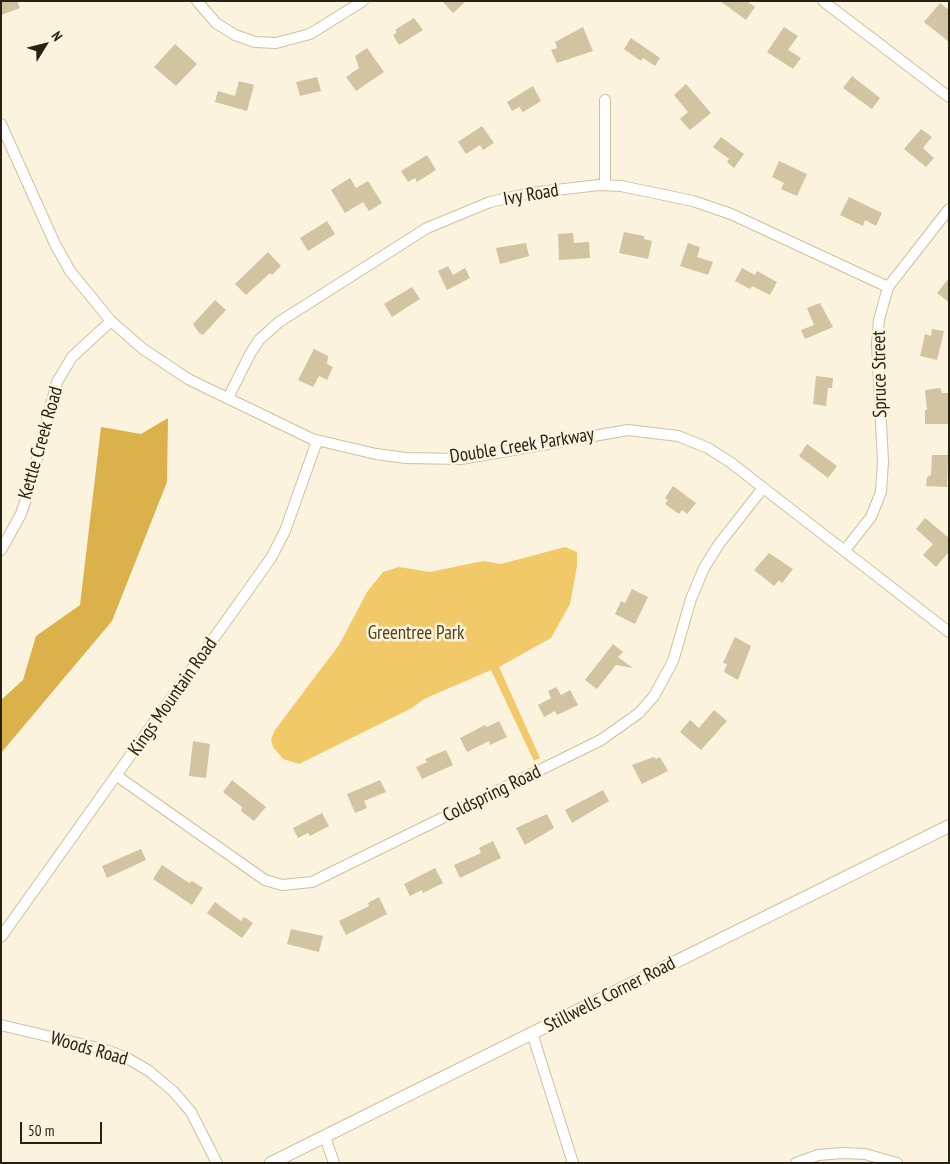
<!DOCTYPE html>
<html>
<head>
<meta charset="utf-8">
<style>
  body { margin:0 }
  #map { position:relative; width:950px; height:1164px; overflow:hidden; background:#fcf3de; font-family:"PT Sans Narrow",sans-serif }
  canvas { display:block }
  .frame { position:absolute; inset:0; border:2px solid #272214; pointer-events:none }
  .north { position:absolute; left:20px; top:20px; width:50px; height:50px; -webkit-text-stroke:4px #fcf3de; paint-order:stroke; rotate:54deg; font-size:14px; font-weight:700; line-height:20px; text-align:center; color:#272214 }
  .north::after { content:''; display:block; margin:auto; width:18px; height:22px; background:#272214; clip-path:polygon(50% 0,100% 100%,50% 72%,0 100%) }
  .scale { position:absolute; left:20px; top:1122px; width:82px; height:22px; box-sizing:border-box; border:2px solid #272214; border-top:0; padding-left:6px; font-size:15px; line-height:18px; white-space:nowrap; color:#272214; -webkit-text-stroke:4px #fcf3de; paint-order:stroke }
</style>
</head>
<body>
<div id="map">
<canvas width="950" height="1164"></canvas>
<div class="frame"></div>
<div class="north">N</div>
<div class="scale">50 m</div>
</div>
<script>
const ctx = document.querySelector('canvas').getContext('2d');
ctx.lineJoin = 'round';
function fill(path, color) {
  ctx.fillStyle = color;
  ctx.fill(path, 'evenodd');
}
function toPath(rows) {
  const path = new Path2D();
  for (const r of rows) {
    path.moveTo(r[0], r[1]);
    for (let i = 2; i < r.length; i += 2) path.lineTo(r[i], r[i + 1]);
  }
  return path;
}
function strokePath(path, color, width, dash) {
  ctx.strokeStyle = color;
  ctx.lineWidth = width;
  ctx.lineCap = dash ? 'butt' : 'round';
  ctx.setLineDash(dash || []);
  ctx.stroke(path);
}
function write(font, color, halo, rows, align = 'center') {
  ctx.font = font + ' "PT Sans Narrow",sans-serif';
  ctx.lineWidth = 5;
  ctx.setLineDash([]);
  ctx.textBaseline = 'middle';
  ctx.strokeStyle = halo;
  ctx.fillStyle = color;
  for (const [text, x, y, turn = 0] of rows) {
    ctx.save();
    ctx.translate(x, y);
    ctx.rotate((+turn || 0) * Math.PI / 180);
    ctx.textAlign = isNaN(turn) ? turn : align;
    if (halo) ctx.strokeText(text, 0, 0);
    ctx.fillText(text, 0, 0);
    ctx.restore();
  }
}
fill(toPath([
  [565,547,577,552,577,566,570,604,551,638,499,667,540,758,534,761,491,670,424,699,412,708,299,764,283,759,273,747,271,739,275,730,339,645,367,592,383,572,399,567,430,572,483,561,501,564]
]), '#f2c968');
fill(toPath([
  [168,418,167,482,112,621,1,753,1,700,23,680,36,636,80,605,101,427,141,434]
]), '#dab14a');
fill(toPath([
  [1,1,17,1,20,8,1,15],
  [442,1,466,1,453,13],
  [720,1,747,1,755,7,746,20],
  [940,3,949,10,949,42,924,22],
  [414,18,423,30,399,45,393,35,397,32,395,30],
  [583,27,593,51,557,63,551,50,557,48,555,42],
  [784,27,798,36,788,50,801,58,793,69,767,52],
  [631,38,660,58,655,66,643,58,641,61,624,49],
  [175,44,197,64,176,86,154,67],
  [367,48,384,72,356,91,346,77,359,68,355,56],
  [852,76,880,98,872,109,843,88],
  [317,77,321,91,300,96,296,82],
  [239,81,254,85,247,111,215,102,218,91,235,96],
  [686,84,711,113,690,130,680,119,688,112,674,95],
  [533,86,541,101,523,112,519,107,512,111,507,102],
  [482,126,494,143,483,150,480,145,466,154,458,142],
  [921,129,932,137,923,148,934,158,926,167,904,149],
  [721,137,744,154,734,168,727,162,729,159,713,147],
  [427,155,436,170,417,182,415,178,408,182,401,171],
  [779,161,807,174,797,196,781,189,784,183,772,177],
  [350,178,356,188,368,181,382,203,369,211,363,202,345,213,331,190],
  [849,197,882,213,876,226,865,220,863,226,840,215],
  [327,221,335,234,308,251,300,238],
  [624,232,644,236,644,239,652,241,648,259,619,253],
  [573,233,574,243,589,242,590,258,559,260,558,234],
  [526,243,529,256,500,264,496,248],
  [688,243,700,247,697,257,713,262,708,275,680,266],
  [268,252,281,266,272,275,270,273,246,295,235,284],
  [448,266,453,275,465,268,470,278,447,290,438,271],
  [742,268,755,275,757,271,777,282,770,295,752,286,750,289,735,281],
  [949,278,949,302,937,293],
  [412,287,420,299,392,317,384,304],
  [215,300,226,310,203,335,199,333,193,324],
  [820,303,833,327,805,339,801,330,814,325,807,308],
  [932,329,944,331,937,360,920,356,925,334,931,336],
  [314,349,328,356,327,364,333,367,327,380,319,376,313,387,298,380],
  [816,376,833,378,832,388,828,388,826,406,813,404],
  [940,388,942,393,949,393,949,424,925,424,925,410,927,410,925,390],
  [807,444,837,466,828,478,799,456],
  [932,455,948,455,947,487,926,486,927,477,931,475],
  [673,486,696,503,687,514,682,510,679,514,665,504,668,500,665,498],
  [925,518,949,538,949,552,936,567,923,555,933,544,916,529],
  [769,553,793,569,782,583,779,580,774,586,754,570],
  [632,589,648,597,635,624,615,614,621,601,625,603],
  [735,637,751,646,738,680,724,672,727,664,723,663],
  [613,644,623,652,618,657,633,668,616,665,597,689,585,680],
  [556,687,561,695,570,690,578,705,557,715,555,711,544,717,538,705,551,698,548,691],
  [714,710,727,721,701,750,680,732,690,720,699,728],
  [499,721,507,737,490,745,489,741,467,752,460,738,485,725,487,727],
  [193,741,210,744,206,778,189,776],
  [446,750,453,765,422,779,416,767,427,762,425,759],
  [654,757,656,759,660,757,668,771,642,784,632,765],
  [232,780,266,807,254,821,241,811,242,807,223,792],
  [380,780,386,792,364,801,367,808,355,813,347,794],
  [603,790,609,801,572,823,565,810],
  [322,813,329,826,310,836,308,833,298,838,293,828],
  [547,814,554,828,525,845,516,828],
  [493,841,501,858,460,878,454,865,481,853,479,848],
  [141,849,146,860,107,878,102,866],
  [162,865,189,883,192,881,203,888,192,905,153,879],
  [435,868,443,883,423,893,422,890,410,896,404,884],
  [379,897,387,914,346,935,339,921,369,906,368,903],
  [215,902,241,921,244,917,253,923,242,938,207,913],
  [291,929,323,936,319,952,287,944]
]), '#d2c3a1');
const minor = toPath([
  [197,1,216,23,235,35,255,42,276,43,310,34,363,1],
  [823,1,949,97],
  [605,100,605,185],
  [1,124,55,244,70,271,111,321,143,349,188,379,312,439,376,454,406,458,461,459,628,430,678,436,708,448,730,462,949,632],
  [228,398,250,354,259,340,279,322,427,228,490,202,530,193,599,185,621,186,693,201,731,214,888,287],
  [1,550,21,514,28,493,57,382,72,357,111,321],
  [845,550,871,517,881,492,883,462,877,344,879,320,888,287,949,209],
  [117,776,265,880,282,885,312,882,601,740,639,713,654,696,673,661,691,599,704,568,719,544,763,488],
  [1,937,271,558,285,531,317,441],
  [1,1025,106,1050,127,1058,149,1071,173,1091,191,1112,217,1163],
  [532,1033,573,1163],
  [325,1137,334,1163],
  [796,1163,818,1155,843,1153,865,1154,897,1163]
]);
const tertiary = toPath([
  [271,1163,949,826]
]);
strokePath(minor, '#cfc09f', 12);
strokePath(tertiary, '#cfc09f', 14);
strokePath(minor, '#fff', 10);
strokePath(tertiary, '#fff', 12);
write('19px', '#272214', '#fcf3de', [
  ["Ivy Road",531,195,-10],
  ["Spruce Street",880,374,-91],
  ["Kettle Creek Road",41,443,-74],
  ["Double Creek Parkway",522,446,-9],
  ["Kings Mountain Road",173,697,-55],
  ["Coldspring Road",492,794,-26],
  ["Stillwells Corner Road",610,995,-27],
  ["Woods Road",89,1049,16]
]);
write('19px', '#524117', '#fcf3de', [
  ["Greentree Park",416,634]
]);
</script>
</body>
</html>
